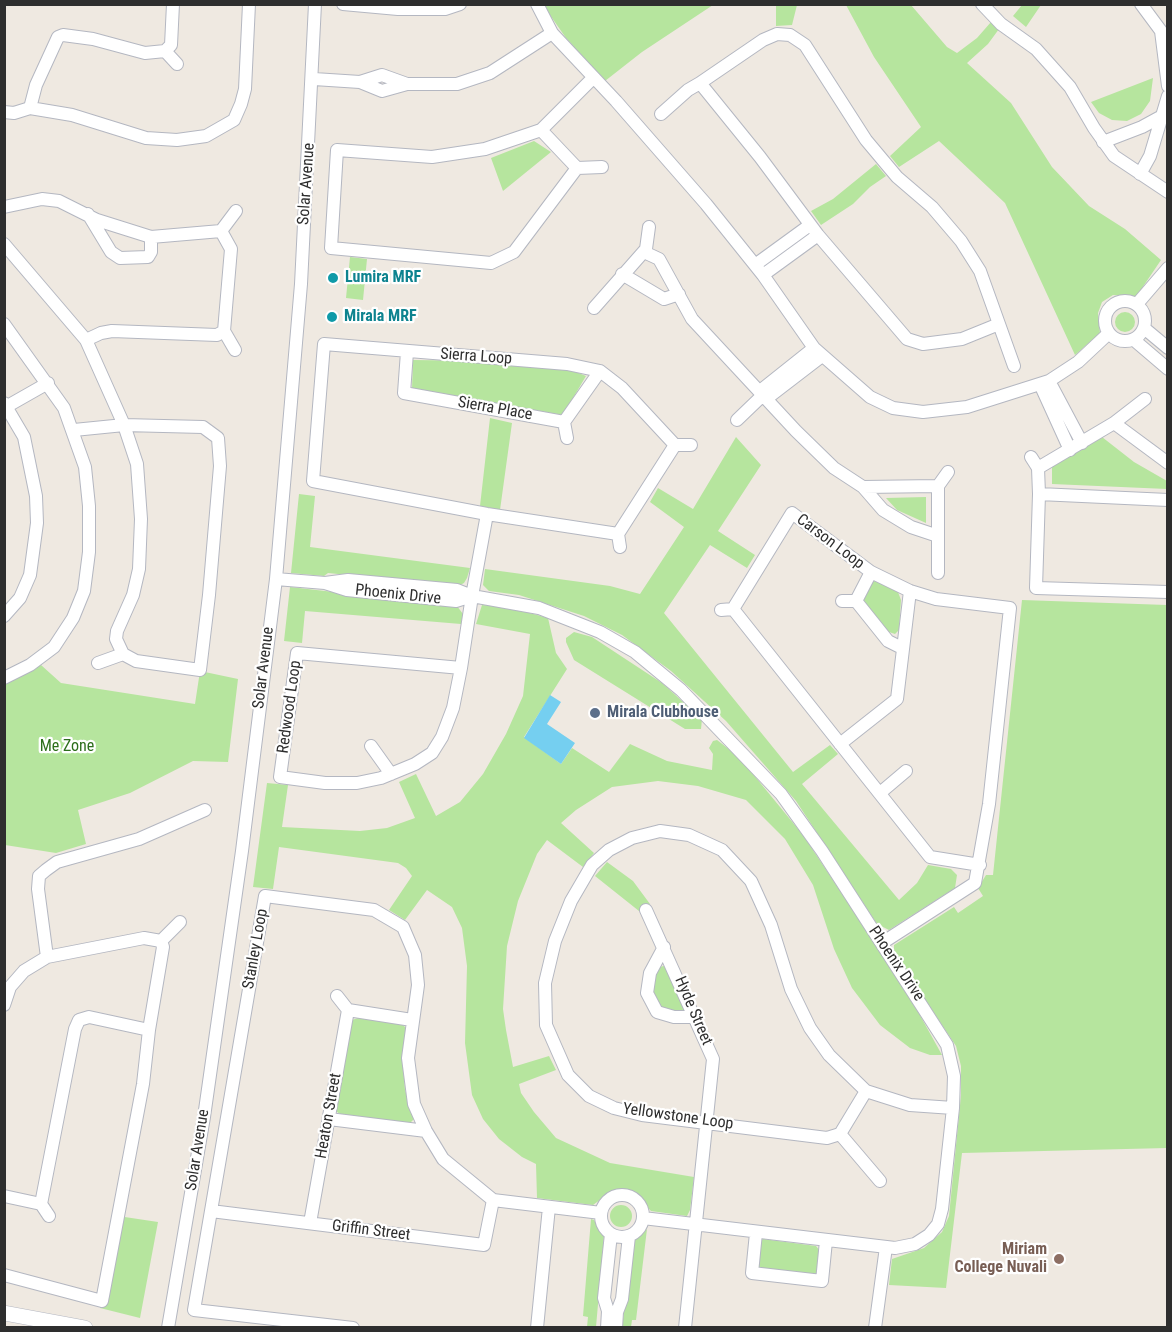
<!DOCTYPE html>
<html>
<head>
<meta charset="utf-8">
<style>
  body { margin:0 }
  #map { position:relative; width:1172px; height:1332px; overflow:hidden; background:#efe9e1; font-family:"Roboto Condensed",sans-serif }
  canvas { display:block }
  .frame { position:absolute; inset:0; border:6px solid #2e2e2e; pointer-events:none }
</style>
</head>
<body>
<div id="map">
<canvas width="1172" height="1332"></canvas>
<div class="frame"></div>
</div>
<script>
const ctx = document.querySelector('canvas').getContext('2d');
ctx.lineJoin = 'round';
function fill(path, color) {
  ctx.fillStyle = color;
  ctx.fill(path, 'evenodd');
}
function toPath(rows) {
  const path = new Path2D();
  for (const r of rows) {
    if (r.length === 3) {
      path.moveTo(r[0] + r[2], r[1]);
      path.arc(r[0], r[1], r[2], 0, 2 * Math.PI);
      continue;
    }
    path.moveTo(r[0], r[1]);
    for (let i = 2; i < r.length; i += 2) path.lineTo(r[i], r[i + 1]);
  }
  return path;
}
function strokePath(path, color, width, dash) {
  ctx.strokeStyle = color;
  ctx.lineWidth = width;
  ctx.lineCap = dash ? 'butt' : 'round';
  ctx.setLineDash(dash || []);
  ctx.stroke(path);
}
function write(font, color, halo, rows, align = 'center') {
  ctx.font = font + ' "Roboto Condensed",sans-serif';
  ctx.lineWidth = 4.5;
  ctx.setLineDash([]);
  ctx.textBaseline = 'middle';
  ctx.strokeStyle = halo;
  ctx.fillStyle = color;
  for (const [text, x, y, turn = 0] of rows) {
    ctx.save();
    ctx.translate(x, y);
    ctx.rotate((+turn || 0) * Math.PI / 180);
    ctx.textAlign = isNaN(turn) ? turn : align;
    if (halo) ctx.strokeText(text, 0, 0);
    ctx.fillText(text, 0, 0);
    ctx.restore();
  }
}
fill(toPath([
  [543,5,713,5,642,52,605,81,566,38],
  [776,5,797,5,792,25,776,26],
  [846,5,911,5,947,47,957,53,977,38,991,22,999,29,988,44,967,63,1011,103,1052,167,1089,206,1125,229,1161,260,1136,297,1113,295,1102,302,1098,313,1100,333,1075,355,1005,203,939,141,899,167,890,156,921,127,874,57],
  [1022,5,1041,5,1026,27,1013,16],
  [1153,78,1150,101,1141,114,1127,121,1112,120,1099,113,1091,102],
  [534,141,551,152,503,191,491,158],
  [876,164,886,176,870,187,853,204,821,225,811,211,833,199],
  [350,257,367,259,363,300,346,298],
  [1125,322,10],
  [413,360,488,361,566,368,586,376,563,415,412,389],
  [490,418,512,423,500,510,480,506],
  [736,437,761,465,718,531,755,555,747,568,710,545,664,613,793,772,830,745,838,754,802,784,899,900,917,883,928,865,951,869,957,875,955,888,889,930,877,924,796,801,726,721,671,671,622,635,584,616,519,595,489,591,483,585,485,569,610,586,640,594,684,527,650,502,658,488,693,509],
  [1102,437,1134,462,1167,481,1167,489,1052,484,1052,466],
  [299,494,315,496,310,547,470,568,467,578,464,583,458,586,328,573,324,576,291,573],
  [926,497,926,523,897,510,886,498],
  [875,581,898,592,901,600,899,630,895,634,889,632,863,604,863,598,872,582],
  [290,587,457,606,463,614,461,624,305,611,302,643,284,641],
  [1022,600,1167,605,1167,1148,962,1153,946,1288,889,1285,892,1259,924,1248,942,1232,949,1216,961,1095,961,1066,956,1046,894,953,894,945,954,907,958,913,983,896,978,888,986,875,993,875],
  [482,605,508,607,548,618,556,653,567,669,524,737,561,764,572,748,609,772,630,744,667,761,712,770,713,754,709,748,713,741,717,740,739,757,803,835,906,990,942,1055,930,1055,910,1048,880,1025,852,988,834,949,813,885,785,839,746,800,698,786,658,781,612,787,576,810,561,823,594,853,583,867,547,840,537,854,518,901,507,946,503,1009,506,1030,513,1067,549,1056,556,1070,519,1084,521,1093,534,1112,556,1138,610,1163,694,1177,690,1210,687,1216,651,1211,632,1191,622,1189,612,1191,593,1205,537,1198,536,1164,522,1157,499,1139,483,1119,472,1095,465,1043,467,966,462,928,452,907,427,890,405,920,389,910,412,876,406,868,398,863,279,847,273,889,253,887,267,783,288,785,282,827,360,831,387,828,415,818,399,782,416,774,436,816,460,802,483,774,506,734,523,696,530,634,476,624],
  [574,632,592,637,662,683,702,719,701,729,685,729,574,660,566,642,566,638],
  [41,665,61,683,195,704,200,671,238,679,228,762,193,761,130,793,78,810,86,844,56,853,5,845,4,685],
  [607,862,633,881,650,904,639,911,595,876],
  [664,966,686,1009,680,1013,660,1009,653,999,654,977,659,967],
  [358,1018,402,1024,406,1028,403,1066,405,1090,414,1119,409,1124,341,1115,336,1111,352,1020],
  [621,1216,11],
  [118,1216,158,1222,140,1318,100,1308],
  [591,1219,594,1220,604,1236,596,1327,587,1327,588,1317,583,1316],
  [647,1229,636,1320,632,1320,631,1327,622,1328,633,1239],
  [763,1239,816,1246,820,1251,818,1274,815,1277,760,1270,756,1267,759,1243]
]), '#b6e59e');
fill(toPath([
  [550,695,561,702,547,724,575,743,561,764,524,738]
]), '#75cff0');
const minor = toPath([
  [343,4,398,9,445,9,460,4],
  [537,4,552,33,616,101,706,204,763,275,814,348,870,397,893,408,923,412,967,407,1049,381,1078,362,1109,333],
  [982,4,1001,24,1036,49,1070,87,1094,128,1114,156,1168,192],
  [1141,4,1161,31,1168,86],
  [777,34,790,35,805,45,866,140,897,177,932,207,961,241,980,271,999,324,962,339,923,344,907,339,818,235,760,157,700,83,763,40,777,34],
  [165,51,177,64],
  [593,78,541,130,485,149,432,157,337,150,331,248,491,263,514,252,577,168,602,167],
  [314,79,360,82,382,91,407,84],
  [360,82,382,75,407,84,457,84,490,73,552,33],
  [30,108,36,85,58,37,63,35,93,39,145,53,165,51,171,45,173,4],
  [4,112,14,113,30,108,72,115,146,138,177,140,206,136,234,120,241,104,245,89,249,4],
  [661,114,688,90,700,83],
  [541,130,577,168],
  [1103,142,1142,127,1164,115],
  [1140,174,1150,156,1168,96],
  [4,207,42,199,59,201,97,220,151,237,221,231],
  [88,214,111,252,120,258,148,257,151,252,151,237],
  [221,231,231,249,224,331,235,350],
  [221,231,236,211],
  [4,244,86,340,124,425,137,464,141,519,139,569,133,595,117,631,116,639,123,654,136,661,200,670,209,595,220,466,218,438,203,427,124,425,74,430],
  [644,252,659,259,692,319,796,431,834,468,863,487,938,486],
  [755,265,810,225],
  [622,274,664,299,679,294],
  [763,275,818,235],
  [1125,321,20],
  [1137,304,1168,268],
  [594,308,646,249,649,227],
  [4,324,64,408,85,467,89,506,89,552,84,591,73,618,54,647,30,665,4,678],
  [999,324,1014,366],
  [1144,328,1168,348],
  [86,340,101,333,112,331,217,335,224,331],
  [1134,340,1168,369],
  [324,344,567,364,600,371,622,388,675,445,618,534,487,514,313,481,324,344],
  [407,352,404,393,564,422,600,371],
  [1049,381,1082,443],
  [1040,384,1070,450],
  [760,391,814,348],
  [766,399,822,356],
  [4,403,24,437,36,496,37,523,30,575,20,598,4,616],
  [4,408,48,383],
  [737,420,763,395],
  [564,422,567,438],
  [1114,423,1168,463],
  [675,445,691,445],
  [1031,457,1038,468,1039,494,1036,588,1168,592],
  [1038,468,1114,423,1145,399],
  [863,487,883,510,911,527,938,536],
  [1039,494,1168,500],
  [618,534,620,547],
  [871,572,856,601,888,641,902,648],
  [938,573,938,486,948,472],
  [276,579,325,583,347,590,456,601,472,596],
  [325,583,348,580,457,590,472,596,539,608,600,632,635,652,681,690,781,794,822,851,947,1045,954,1076,953,1108,942,1209,938,1224,929,1235,915,1244,895,1248,643,1218],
  [842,601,856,601],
  [733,609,792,513,871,572,910,591,936,599,1010,608,989,804,975,883,882,943],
  [733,609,930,857,980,865],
  [721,610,733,609],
  [98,663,123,654],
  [461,668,297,653,280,777,325,783,357,783,381,778,415,764,432,753,442,737,453,708,461,668,472,596,487,514],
  [840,744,897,699,910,591],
  [371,746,391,774],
  [880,793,906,771],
  [660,831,689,835,722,850,751,881,771,925,791,989,810,1028,829,1055,866,1091,840,1134,827,1138,642,1115,614,1108,589,1096,568,1075,546,1025,545,983,555,941,571,901,592,865,609,850,632,838,660,831],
  [646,910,713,1059,685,1328],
  [161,941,180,922],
  [664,947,650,973,647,993,657,1012,674,1017,697,1017],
  [47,957,38,889,39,876,46,870,57,862,139,839,205,810],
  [337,996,348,1010,412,1020],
  [4,1005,10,987,24,971,47,957,144,938,161,941,163,947,149,1030,143,1084,102,1301,4,1275],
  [866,1091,910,1105,953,1108],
  [329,1119,426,1131],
  [840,1134,880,1181],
  [622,1216,21],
  [4,1196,41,1204,75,1029,79,1020,89,1017,149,1030],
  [41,1204,49,1216],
  [211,1211,484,1245,493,1200],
  [310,1223,348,1010],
  [756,1233,752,1273,822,1281,826,1241],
  [168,1328,204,1117,242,851,276,579,301,284,315,4],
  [353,1328,194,1310,265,896,374,910,403,927,415,955,418,985,408,1058,414,1104,426,1131,443,1159,493,1200,601,1213],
  [537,1328,549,1207],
  [607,1328,608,1311,604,1298,611,1234],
  [616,1328,617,1312,622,1299,629,1236],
  [875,1328,886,1247]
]);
const tertiary = toPath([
  [4,1313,85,1328]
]);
strokePath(minor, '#b4b7c1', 14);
strokePath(tertiary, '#b4b7c1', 16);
strokePath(minor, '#fff', 12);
strokePath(tertiary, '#fff', 15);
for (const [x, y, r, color] of [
  [333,278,6,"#0f9aa8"],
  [332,317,6,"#0f9aa8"],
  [595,713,6,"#5c6f8a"],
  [1059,1259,6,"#8d6e63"]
]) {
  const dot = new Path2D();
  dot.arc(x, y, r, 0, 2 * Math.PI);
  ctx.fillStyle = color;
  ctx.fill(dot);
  strokePath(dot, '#fff', 2);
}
write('16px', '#2e2e2e', '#fff', [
  ["Solar Avenue",307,184,-86],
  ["Sierra Loop",476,357,4],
  ["Sierra Place",495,409,10],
  ["Carson Loop",830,542,37],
  ["Phoenix Drive",398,595,6],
  ["Solar Avenue",264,668,-83],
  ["Redwood Loop",290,707,-82],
  ["Stanley Loop",256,949,-80],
  ["Phoenix Drive",896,964,56],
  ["Hyde Street",693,1011,67],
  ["Heaton Street",329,1116,-80],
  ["Yellowstone Loop",678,1117,8],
  ["Solar Avenue",198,1150,-81],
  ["Griffin Street",371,1231,7]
]);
write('bold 16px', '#0d838f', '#fff', [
  ["Lumira MRF",345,278],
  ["Mirala MRF",344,317]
], 'left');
write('bold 16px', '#4e5e75', '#fff', [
  ["Mirala Clubhouse",607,713]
], 'left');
write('16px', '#2c6e1b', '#fff', [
  ["Me Zone",67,747]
]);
write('bold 16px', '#785e54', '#fff', [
  ["Miriam",1047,1250],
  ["College Nuvali",1047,1268]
], 'right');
</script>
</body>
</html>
